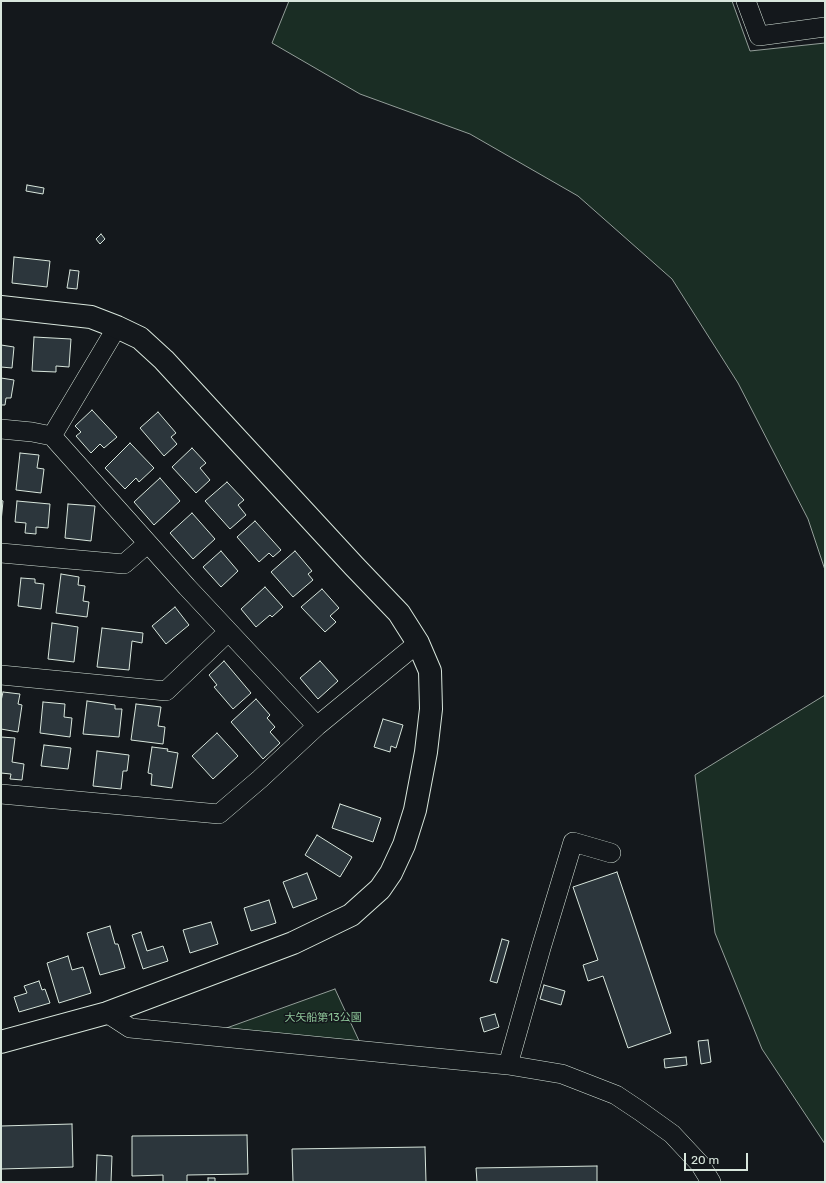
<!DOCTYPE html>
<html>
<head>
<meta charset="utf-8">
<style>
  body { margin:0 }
  #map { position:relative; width:826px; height:1183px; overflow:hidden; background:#14181c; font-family:Rubik,sans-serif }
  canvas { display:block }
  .frame { position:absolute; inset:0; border:2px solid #d8e6dc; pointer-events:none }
  .scale { position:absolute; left:684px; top:1153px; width:64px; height:18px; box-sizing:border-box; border:2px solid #d8e6dc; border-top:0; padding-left:5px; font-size:12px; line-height:14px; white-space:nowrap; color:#d8e6dc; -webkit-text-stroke:3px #14181c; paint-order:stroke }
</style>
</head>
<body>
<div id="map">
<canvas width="826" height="1183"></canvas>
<div class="frame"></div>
<div class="scale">20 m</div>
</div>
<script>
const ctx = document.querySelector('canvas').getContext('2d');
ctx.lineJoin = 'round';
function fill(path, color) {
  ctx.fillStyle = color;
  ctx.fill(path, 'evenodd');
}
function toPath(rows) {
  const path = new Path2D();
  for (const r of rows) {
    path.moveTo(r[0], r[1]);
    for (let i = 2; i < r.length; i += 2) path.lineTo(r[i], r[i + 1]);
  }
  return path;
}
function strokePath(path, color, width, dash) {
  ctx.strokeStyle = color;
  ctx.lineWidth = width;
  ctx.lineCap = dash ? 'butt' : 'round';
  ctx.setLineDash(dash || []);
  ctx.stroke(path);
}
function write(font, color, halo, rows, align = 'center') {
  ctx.font = font + ' Rubik,"Noto Sans JP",sans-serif';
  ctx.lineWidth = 3;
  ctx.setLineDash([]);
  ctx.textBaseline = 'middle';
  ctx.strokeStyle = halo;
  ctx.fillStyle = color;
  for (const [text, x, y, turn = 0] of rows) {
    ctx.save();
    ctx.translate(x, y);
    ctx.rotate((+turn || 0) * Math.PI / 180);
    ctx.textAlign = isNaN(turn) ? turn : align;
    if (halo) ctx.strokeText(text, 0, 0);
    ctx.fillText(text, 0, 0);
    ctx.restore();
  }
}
const green = toPath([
  [289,1,732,1,750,51,825,43,825,570,808,519,738,383,672,279,578,196,470,134,360,94,272,43,289,1],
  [825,695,825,1144,762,1049,715,933,695,775,825,695],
  [335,989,361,1045,221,1030,335,989]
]);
fill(green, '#1a2d24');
strokePath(green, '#939e99', 1);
const building = toPath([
  [27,185,44,188,43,194,26,191,27,185],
  [101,234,105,239,100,244,96,239,101,234],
  [14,257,50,261,47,287,12,283,14,257],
  [70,270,79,271,77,289,67,288,70,270],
  [34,337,71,339,69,367,56,366,56,372,32,371,34,337],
  [1,345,14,347,12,368,1,367,1,345],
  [1,378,14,380,11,398,6,398,5,405,1,405,1,378],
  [92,410,117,437,104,448,100,444,91,453,76,436,81,432,75,426,92,410],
  [158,412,176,433,171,437,177,444,164,456,140,428,158,412],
  [130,443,154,468,139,482,136,478,125,489,105,468,130,443],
  [192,448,206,463,200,468,210,480,196,493,172,467,192,448],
  [20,453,39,455,37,468,44,469,41,493,16,490,20,453],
  [160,478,180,501,154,525,134,502,160,478],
  [227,482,244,500,238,505,246,515,230,529,205,501,227,482],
  [1,500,3,501,1,522,1,500],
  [17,501,50,504,48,528,36,527,36,534,25,533,26,523,15,522,17,501],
  [68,504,95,506,91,541,65,538,68,504],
  [192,513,215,539,193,559,170,533,192,513],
  [255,521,281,550,273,557,269,553,259,562,237,537,255,521],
  [221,551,238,571,221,587,203,567,221,551],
  [295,551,312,571,308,574,313,580,293,597,271,572,295,551],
  [61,574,79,577,78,585,85,586,83,601,89,602,87,617,56,613,61,574],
  [21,578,35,579,35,583,44,584,41,609,18,606,21,578],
  [265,587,283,607,272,617,270,615,256,627,241,609,265,587],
  [322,589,339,608,330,616,336,622,325,632,301,607,322,589],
  [175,607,189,625,166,644,152,626,175,607],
  [52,623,78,627,74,662,48,659,52,623],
  [102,628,143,633,142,643,132,641,129,670,97,667,102,628],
  [224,661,251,693,233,709,214,687,217,685,209,675,224,661],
  [320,661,338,681,318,699,300,678,320,661],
  [3,692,20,694,18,704,22,705,18,732,1,729,1,701,3,692],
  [256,699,270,715,267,718,275,727,270,732,280,743,263,759,231,722,256,699],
  [87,701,115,705,115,709,122,709,119,737,83,734,87,701],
  [43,702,65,704,64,717,72,718,70,737,40,733,43,702],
  [136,704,161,707,158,726,165,727,163,744,131,740,136,704],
  [383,719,403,725,396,748,391,746,390,752,374,747,383,719],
  [217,733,238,756,213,779,192,756,217,733],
  [1,737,15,738,12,762,24,764,22,780,10,779,11,774,1,773,1,737],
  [44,745,71,748,68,769,41,766,44,745],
  [152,747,168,749,167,751,178,753,172,788,151,785,152,774,148,773,152,747],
  [97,751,129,755,127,771,123,771,121,789,93,786,97,751],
  [340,804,381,818,373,842,332,828,340,804],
  [317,835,352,857,340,877,305,855,317,835],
  [617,872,671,1033,628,1048,603,976,588,981,583,965,598,960,573,887,617,872],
  [307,873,317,899,293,908,283,882,307,873],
  [269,900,276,923,251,931,244,908,269,900],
  [211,922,218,944,190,953,183,930,211,922],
  [110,926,115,944,118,944,125,968,100,975,87,933,110,926],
  [141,932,147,951,163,946,168,961,143,969,132,935,141,932],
  [502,939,509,941,497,983,490,981,502,939],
  [68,956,72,970,83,967,91,993,59,1003,47,963,68,956],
  [39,981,42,990,45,989,50,1003,19,1012,14,997,27,993,24,986,39,981],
  [544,985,565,991,561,1005,540,999,544,985],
  [495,1014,499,1027,484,1032,480,1018,495,1014],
  [708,1040,711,1062,701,1064,698,1041,708,1040],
  [686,1057,687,1065,665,1068,664,1059,686,1057],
  [72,1124,73,1167,1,1169,1,1126,72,1124],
  [247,1135,248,1174,187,1175,187,1182,163,1182,163,1175,132,1176,132,1136,247,1135],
  [425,1147,426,1182,293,1182,292,1149,425,1147],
  [97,1155,112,1156,111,1182,96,1182,97,1155],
  [597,1166,597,1182,477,1182,476,1168,597,1166],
  [208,1178,215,1178,215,1182,208,1182,208,1178]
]);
fill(building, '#2c363c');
strokePath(building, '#d8e6dc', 1);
const street = toPath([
  [746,1,759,36,825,27],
  [1,429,32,432,52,436,187,587,317,726],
  [52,436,117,327],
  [1,553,124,564,147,544],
  [1,675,166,691,228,632],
  [1,794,219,814,260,779,317,726,418,643],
  [107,1013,130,1028,508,1065,562,1074,616,1095,640,1111,672,1134,700,1164,711,1182],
  [508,1065,541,948,573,842,611,853]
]);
const secondary = toPath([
  [1,307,91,317,117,327,140,338,164,360,354,566,399,613,418,643,430,671,431,709,426,752,415,810,404,845,391,873,380,889,351,915,293,943,107,1013,1,1042]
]);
strokePath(street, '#d8e6dc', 20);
strokePath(secondary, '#d8e6dc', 24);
strokePath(street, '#14181c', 19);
strokePath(secondary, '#14181c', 22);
write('11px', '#8ac095', '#14181c', [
  ["大矢船第13公園",323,1018]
]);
</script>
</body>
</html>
